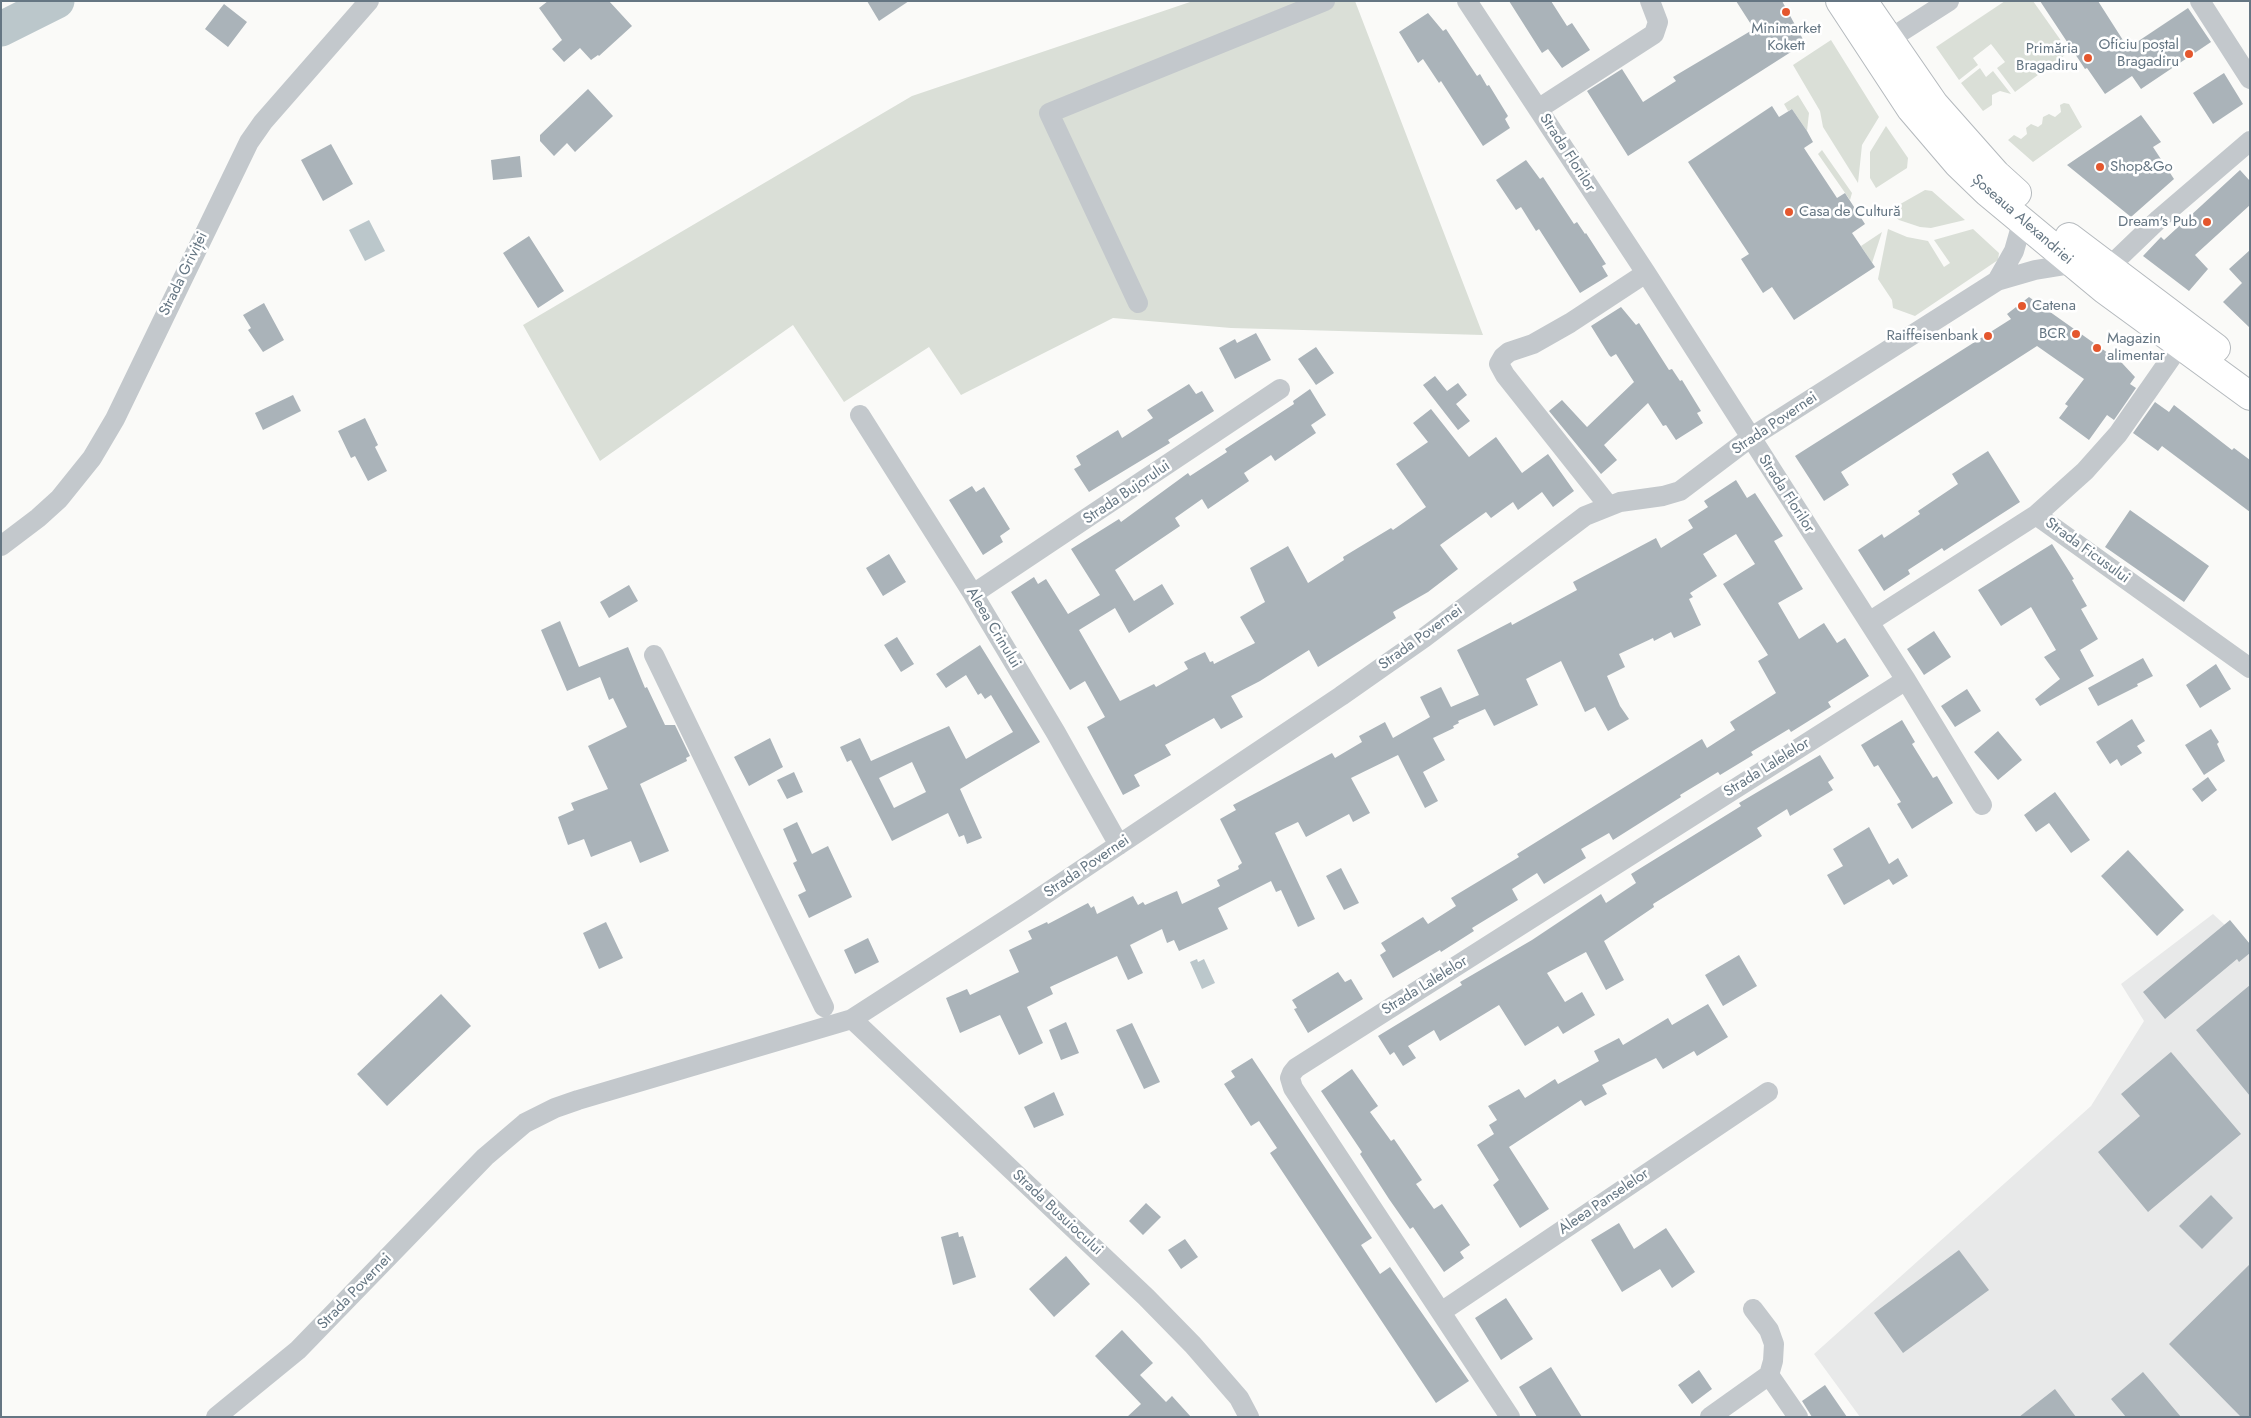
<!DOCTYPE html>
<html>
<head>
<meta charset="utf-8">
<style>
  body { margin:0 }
  #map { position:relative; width:2251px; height:1418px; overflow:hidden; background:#fafaf8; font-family:Jost,sans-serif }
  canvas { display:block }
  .frame { position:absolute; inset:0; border:2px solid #657683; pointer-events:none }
</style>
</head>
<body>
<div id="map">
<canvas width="2251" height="1418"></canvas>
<div class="frame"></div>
</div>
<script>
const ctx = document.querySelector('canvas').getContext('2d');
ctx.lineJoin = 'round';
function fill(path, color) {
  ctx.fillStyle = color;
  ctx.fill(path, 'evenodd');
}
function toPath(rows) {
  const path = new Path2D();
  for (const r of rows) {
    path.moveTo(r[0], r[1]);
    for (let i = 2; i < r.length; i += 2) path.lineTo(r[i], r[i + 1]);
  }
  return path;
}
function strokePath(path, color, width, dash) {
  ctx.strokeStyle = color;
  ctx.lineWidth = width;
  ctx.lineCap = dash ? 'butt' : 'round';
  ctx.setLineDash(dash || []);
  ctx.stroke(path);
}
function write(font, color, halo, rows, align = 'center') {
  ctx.font = font + ' Jost,sans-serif';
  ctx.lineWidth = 5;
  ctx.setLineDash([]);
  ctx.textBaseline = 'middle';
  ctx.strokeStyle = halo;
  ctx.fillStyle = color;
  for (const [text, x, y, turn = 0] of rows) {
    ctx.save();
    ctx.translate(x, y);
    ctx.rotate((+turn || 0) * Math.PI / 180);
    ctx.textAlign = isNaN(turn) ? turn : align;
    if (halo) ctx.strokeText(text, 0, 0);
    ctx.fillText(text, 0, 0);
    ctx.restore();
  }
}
fill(toPath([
  [2213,914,2250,948,2250,1417,1860,1417,1814,1354,2091,1106,2144,1021,2121,984]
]), '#e8e9e9');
fill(toPath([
  [1193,1,1355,1,1483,335,1231,328,1113,318,961,395,929,347,844,402,793,325,600,461,523,325,912,96],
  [2005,1,2033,1,2069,52,2015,92,1997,68,2005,62,1991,44,1973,58,1978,65,1959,80,1936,47],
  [1831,40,1879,117,1862,145,1858,183,1823,127,1820,111,1793,65],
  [1980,68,1986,77,1993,71,2011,94,2000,91,1992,95,1992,105,1983,111,1961,83],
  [1798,95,1809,113,1807,131,1792,109,1788,111,1784,104],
  [2064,103,2069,104,2082,127,2033,162,2008,140,2014,135,2021,139,2027,134,2026,128,2031,124,2038,127,2042,124,2043,117,2049,114,2055,117,2061,112,2060,105],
  [1886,126,1908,158,1907,168,1876,188,1870,178,1870,152],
  [1822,150,1852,193,1850,200,1818,154],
  [1925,190,1932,191,1965,220,1931,228,1920,227,1899,220,1888,211],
  [1888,229,1907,237,1928,241,1944,267,1950,263,1934,240,1973,229,1999,253,1998,260,1915,316,1893,308,1892,300,1878,279],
  [1882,232,1872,263,1861,246]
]), '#dadfd7');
fill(toPath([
  [369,220,385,251,365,261,349,230],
  [1197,959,1198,962,1204,959,1215,983,1202,989,1190,962]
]), '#bbc7cb');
strokePath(toPath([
  [1,29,57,1]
]), '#bbc7cb', 35);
fill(toPath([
  [548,1,609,1,632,26,599,56,598,55,591,60,580,48,564,62,552,49,562,40,539,8],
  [867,1,909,1,879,21],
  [1509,1,1551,1,1567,26,1572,23,1590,50,1562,68,1548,49,1542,53],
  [1736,1,1782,1,1805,43,1628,156,1587,91,1622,69,1643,102,1676,81,1673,77,1754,29],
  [2040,1,2098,1,2128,48,2188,8,2211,42,2141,89,2132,76,2105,94,2087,68,2085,69],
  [224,4,247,22,228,47,205,29],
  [1428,13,1443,31,1446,29,1477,76,1480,74,1487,86,1489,85,1508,116,1505,119,1510,128,1483,146,1441,81,1439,83,1423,59,1418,63,1399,32],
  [2224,73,2243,104,2213,124,2193,93],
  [588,89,613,116,575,152,567,143,554,156,540,141,540,135],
  [1772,106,1779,117,1792,109,1807,131,1813,142,1804,148,1837,198,1845,193,1865,224,1852,233,1875,267,1794,320,1772,287,1763,293,1741,259,1749,254,1688,162],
  [2141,115,2161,142,2153,147,2174,179,2131,217,2067,165],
  [331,144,353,184,323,201,301,160],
  [520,156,522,177,493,180,491,160],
  [1526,160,1540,179,1543,177,1574,224,1577,222,1585,234,1586,233,1606,264,1602,266,1608,276,1580,293,1539,229,1536,231,1521,207,1516,210,1496,180],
  [2240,170,2250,181,2250,205,2195,255,2208,269,2189,291,2143,256,2161,237,2164,240],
  [529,236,564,291,538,308,503,253],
  [2250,250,2250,328,2223,302,2242,283,2229,269],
  [2029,297,2122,363,2135,377,2130,384,2136,388,2114,420,2107,415,2089,440,2059,418,2068,406,2065,404,2084,379,2037,346,1841,472,1849,485,1824,501,1795,456,2011,319,2007,314],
  [264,303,284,340,263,352,248,330,251,328,243,315],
  [1621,307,1636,325,1639,323,1669,370,1672,369,1680,381,1682,380,1701,411,1697,413,1703,423,1676,440,1666,425,1663,426,1648,403,1604,445,1617,460,1601,474,1549,411,1562,400,1587,427,1634,382,1616,354,1611,357,1609,355,1591,326],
  [1256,333,1271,360,1235,379,1219,348,1235,339,1237,343],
  [1316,347,1334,373,1316,385,1298,359],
  [1435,376,1447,391,1458,383,1467,395,1456,404,1470,421,1458,430,1423,385],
  [1189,384,1196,394,1202,391,1214,411,1168,440,1170,443,1089,492,1074,469,1081,465,1076,456,1118,430,1122,438,1153,418,1147,410],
  [1310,389,1326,415,1311,425,1316,433,1275,461,1271,455,1244,473,1249,481,1208,509,1202,499,1175,518,1180,526,1115,570,1134,601,1162,584,1174,604,1129,633,1115,608,1079,630,1120,701,1154,684,1156,687,1188,669,1184,662,1205,652,1210,662,1213,661,1214,664,1255,643,1240,617,1265,602,1250,568,1288,546,1308,583,1344,560,1343,557,1391,528,1393,530,1426,507,1396,464,1428,442,1413,423,1431,409,1469,457,1496,437,1522,473,1548,454,1574,491,1553,507,1542,492,1518,510,1513,502,1491,518,1486,512,1440,545,1458,569,1428,592,1393,612,1396,618,1318,667,1309,650,1260,681,1231,696,1243,717,1221,729,1214,718,1165,745,1171,755,1134,775,1140,786,1123,795,1087,727,1105,717,1085,681,1070,690,1011,592,1034,577,1038,584,1046,579,1068,614,1100,595,1071,549,1119,519,1121,522,1188,473,1190,476,1227,452,1225,449,1294,404,1293,401],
  [293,395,301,411,263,430,255,413],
  [2155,402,2169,412,2174,405,2232,450,2234,448,2250,460,2250,512,2162,446,2158,451,2133,433],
  [365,418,378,445,375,447,387,471,368,481,355,456,351,458,338,431],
  [1988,451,2020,502,1944,551,1942,548,1908,570,1910,574,1884,591,1858,550,1882,534,1884,538,1920,514,1918,511,1958,484,1952,474],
  [1736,480,1747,498,1755,493,1783,536,1774,541,1803,589,1778,603,1799,639,1824,623,1837,643,1845,638,1869,676,1828,702,1831,707,1791,732,1789,729,1751,752,1753,755,1720,775,1718,772,1680,795,1681,797,1613,840,1609,833,1581,849,1586,858,1544,884,1537,873,1512,889,1518,900,1472,928,1474,931,1441,952,1440,950,1393,978,1380,955,1386,951,1381,943,1423,917,1428,924,1456,906,1451,898,1519,857,1517,854,1702,739,1707,748,1735,730,1730,722,1776,693,1758,661,1768,655,1723,584,1755,564,1736,534,1703,554,1717,576,1690,593,1693,597,1689,599,1701,625,1674,638,1671,632,1654,641,1653,638,1619,654,1625,667,1607,676,1620,706,1629,719,1608,731,1595,707,1585,712,1561,661,1526,679,1538,705,1494,726,1485,709,1458,721,1459,723,1453,726,1454,728,1433,738,1445,760,1423,772,1438,801,1425,808,1398,755,1351,778,1370,813,1353,822,1349,814,1306,837,1298,822,1275,833,1315,919,1298,927,1281,890,1276,892,1271,881,1218,908,1228,929,1179,951,1174,940,1167,943,1162,929,1130,945,1143,973,1128,980,1117,956,1050,987,1053,994,1027,1007,1043,1043,1019,1055,1000,1015,960,1033,946,998,967,989,970,995,1019,972,1009,950,1032,939,1028,931,1047,922,1048,924,1088,903,1091,908,1094,906,1097,914,1133,896,1138,905,1143,902,1145,905,1177,891,1182,904,1220,886,1217,880,1239,869,1238,866,1242,863,1220,819,1236,810,1233,805,1332,753,1335,758,1362,742,1359,736,1385,722,1393,738,1430,717,1420,697,1441,687,1451,707,1479,695,1457,650,1511,622,1512,625,1577,590,1573,582,1656,538,1661,548,1693,528,1688,520,1708,507,1704,501],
  [972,486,976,492,984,487,1010,529,1000,536,1003,542,983,555,949,500],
  [2130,510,2209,566,2184,602,2105,547],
  [2052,544,2074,579,2072,580,2087,606,2081,609,2098,639,2080,650,2094,676,2040,706,2035,699,2060,679,2044,657,2056,650,2031,607,2001,626,1978,590],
  [889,554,906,582,883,596,866,568],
  [629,585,638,601,609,618,600,602],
  [560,621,579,667,628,647,645,688,647,687,665,725,675,725,690,756,686,758,687,761,640,784,669,851,640,863,631,841,591,857,584,839,568,845,558,817,574,810,571,803,608,789,588,746,627,727,613,698,609,700,600,677,567,691,541,630],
  [1934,631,1951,657,1924,675,1907,649],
  [897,637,914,664,901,672,884,645],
  [980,645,1040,742,960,789,982,838,967,844,964,835,959,837,948,813,892,841,851,760,847,762,840,747,860,738,871,761,949,726,966,759,1013,732,991,695,985,699,981,693,978,695,966,675,946,688,936,674],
  [912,762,926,792,894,808,879,778],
  [2143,658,2153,676,2137,684,2138,686,2098,706,2088,688],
  [2216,664,2231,689,2200,708,2186,685],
  [1967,689,1981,711,1955,727,1941,706],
  [2132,719,2145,741,2137,746,2142,753,2121,766,2117,759,2110,764,2096,742],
  [1902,720,1915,742,1912,744,1933,778,1937,776,1953,803,1912,829,1897,804,1901,802,1878,765,1874,767,1861,745],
  [2211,729,2219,742,2217,744,2225,761,2204,775,2185,745],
  [1998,731,2022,760,1998,780,1974,752],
  [770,738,783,767,749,786,734,757],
  [1820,755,1834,778,1828,782,1833,790,1790,816,1787,809,1757,828,1762,836,1653,904,1654,907,1604,941,1624,980,1606,990,1586,952,1547,973,1565,1002,1582,992,1595,1015,1563,1034,1558,1026,1525,1046,1499,1005,1440,1041,1434,1030,1408,1046,1416,1058,1403,1066,1394,1052,1390,1055,1378,1036,1462,985,1460,982,1532,940,1601,894,1606,903,1636,883,1631,874,1741,806,1739,803],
  [794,772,803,792,787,799,777,780],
  [2208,777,2217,790,2202,802,2192,789],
  [2055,792,2090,840,2071,853,2049,823,2036,832,2024,815],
  [797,822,812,854,828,846,852,897,809,918,798,895,806,891,793,863,797,861,783,829],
  [1869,827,1889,864,1898,858,1908,876,1893,885,1889,879,1844,905,1827,875,1843,866,1833,849],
  [2128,850,2184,910,2157,936,2101,876],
  [1341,868,1359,903,1344,910,1326,876],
  [2230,920,2250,944,2250,953,2239,962,2237,959,2165,1019,2143,992],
  [606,922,623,958,599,969,583,933],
  [868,938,879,962,855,974,844,950],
  [1739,955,1757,986,1723,1006,1705,975],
  [1338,972,1345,982,1351,979,1363,999,1308,1033,1294,1009,1297,1008,1292,1000],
  [2250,985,2250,1096,2196,1030],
  [441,994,471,1026,387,1106,357,1074],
  [1708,1004,1728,1037,1697,1056,1694,1051,1663,1069,1656,1058,1602,1085,1607,1094,1585,1106,1581,1100,1509,1147,1549,1209,1520,1228,1493,1185,1499,1180,1477,1145,1494,1134,1489,1125,1497,1120,1488,1106,1519,1089,1525,1098,1555,1079,1558,1084,1599,1061,1594,1051,1619,1038,1623,1045,1668,1018,1672,1025],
  [1066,1022,1079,1053,1061,1060,1049,1030],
  [1132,1023,1160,1082,1144,1089,1116,1030],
  [2171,1052,2241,1134,2148,1212,2098,1152,2140,1116,2121,1094],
  [1252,1058,1372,1238,1361,1245,1380,1274,1390,1267,1469,1381,1436,1403,1270,1153,1277,1148,1259,1121,1251,1126,1224,1084,1235,1077,1231,1071],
  [1352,1069,1378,1106,1370,1112,1391,1141,1394,1139,1422,1180,1416,1184,1434,1209,1442,1204,1470,1245,1460,1252,1464,1258,1444,1272,1413,1227,1410,1229,1389,1199,1360,1154,1362,1152,1321,1091],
  [1054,1092,1064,1115,1034,1128,1024,1107],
  [2211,1195,2233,1218,2202,1249,2179,1226],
  [1146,1203,1161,1217,1143,1235,1129,1221],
  [1619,1223,1634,1249,1666,1228,1695,1272,1672,1288,1660,1269,1622,1292,1591,1240],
  [958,1232,959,1237,963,1236,976,1277,953,1285,941,1237],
  [1185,1239,1198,1257,1181,1269,1168,1250],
  [1959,1250,1989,1290,1903,1353,1874,1313],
  [1066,1256,1090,1284,1054,1317,1029,1289],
  [2250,1264,2250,1417,2241,1417,2169,1344],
  [1506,1298,1533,1339,1501,1360,1475,1318],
  [1122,1330,1153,1363,1140,1375,1166,1402,1172,1396,1191,1417,1127,1417,1141,1404,1095,1356],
  [1551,1367,1582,1417,1537,1417,1519,1387],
  [1699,1370,1712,1389,1692,1404,1678,1385],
  [2143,1372,2181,1417,2126,1417,2111,1399],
  [1825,1385,1847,1417,1812,1417,1802,1401],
  [2055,1389,2076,1417,2019,1417]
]), '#aab3b9');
const trunk = toPath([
  [1840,1,1911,109,1958,164,1987,192,2105,290,2250,396],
  [1863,1,1934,104,1996,174,2017,193],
  [2069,237,2216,348]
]);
strokePath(trunk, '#b4b9bd', 30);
strokePath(toPath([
  [1467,1,1646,273,1906,680,1982,805],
  [2200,1,2250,79],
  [1888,40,1949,1],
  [1538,109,1654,34,1658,22,1650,1],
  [2108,268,2159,219,2250,141],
  [1997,281,2014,251,2022,223],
  [1138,303,1049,113,1325,1],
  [860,415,973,594,1056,733,1119,845],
  [1608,505,1505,375,1499,364,1503,357,1509,352,1533,344,1570,323,1646,273],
  [2036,515,2250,668],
  [1,546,38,518,59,499,92,458,115,419,249,142,263,122,369,1],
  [973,594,1280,389],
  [1869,622,2036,515,2085,471,2118,434,2180,345],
  [654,655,824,1007],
  [852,1019,1146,1297,1193,1345,1239,1398,1249,1417],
  [1441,1312,1768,1092],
  [1769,1375,1798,1417],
  [216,1417,298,1350,485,1157,525,1123,555,1108,578,1100,852,1019,1026,907,1341,696,1425,637,1585,516,1620,502,1663,496,1680,491,1750,438,1997,281,2035,270,2072,264],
  [1510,1417,1293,1088,1290,1078,1292,1073,1296,1068,1906,680],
  [1710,1417,1769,1375,1773,1361,1774,1344,1769,1330,1753,1309]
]), '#c3c8cc', 20);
strokePath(trunk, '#fff', 28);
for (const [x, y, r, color] of [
  [1786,12,5,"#e4572e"],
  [2189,54,5,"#e4572e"],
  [2088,58,5,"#e4572e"],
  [2100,167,5,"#e4572e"],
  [1789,212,5,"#e4572e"],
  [2207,222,5,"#e4572e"],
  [2022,306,5,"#e4572e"],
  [2076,334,5,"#e4572e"],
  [1988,336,5,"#e4572e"],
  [2097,348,5,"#e4572e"]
]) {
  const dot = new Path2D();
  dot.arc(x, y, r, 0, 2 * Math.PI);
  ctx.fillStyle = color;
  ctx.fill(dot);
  strokePath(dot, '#fff', 2);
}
write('15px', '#657683', '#fff', [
  ["Minimarket",1786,29,"center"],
  ["Kokett",1786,46,"center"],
  ["Oficiu poștal",2179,45],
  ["Bragadiru",2179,62],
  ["Primăria",2078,49],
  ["Bragadiru",2078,66],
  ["Shop&Go",2110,167,"left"],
  ["Casa de Cultură",1799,212,"left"],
  ["Dream's Pub",2197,222],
  ["Catena",2032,306,"left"],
  ["BCR",2066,334],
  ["Raiffeisenbank",1978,336],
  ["Magazin",2107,339,"left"],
  ["alimentar",2107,356,"left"]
], 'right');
write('15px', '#657683', '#fff', [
  ["Strada Florilor",1567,153,57],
  ["Șoseaua Alexandriei",2022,220,41],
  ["Strada Griviței",184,274,-64],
  ["Strada Povernei",1775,424,-34],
  ["Strada Bujorului",1127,493,-34],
  ["Strada Florilor",1786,494,57],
  ["Strada Ficusului",2087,551,36],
  ["Aleea Crinului",993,628,59],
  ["Strada Povernei",1421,638,-36],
  ["Strada Lalelelor",1767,768,-32],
  ["Strada Povernei",1087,867,-34],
  ["Strada Lalelelor",1425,986,-32],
  ["Aleea Panselelor",1604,1202,-34],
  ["Strada Busuiocului",1057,1213,43],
  ["Strada Povernei",355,1292,-46]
]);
</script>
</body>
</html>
